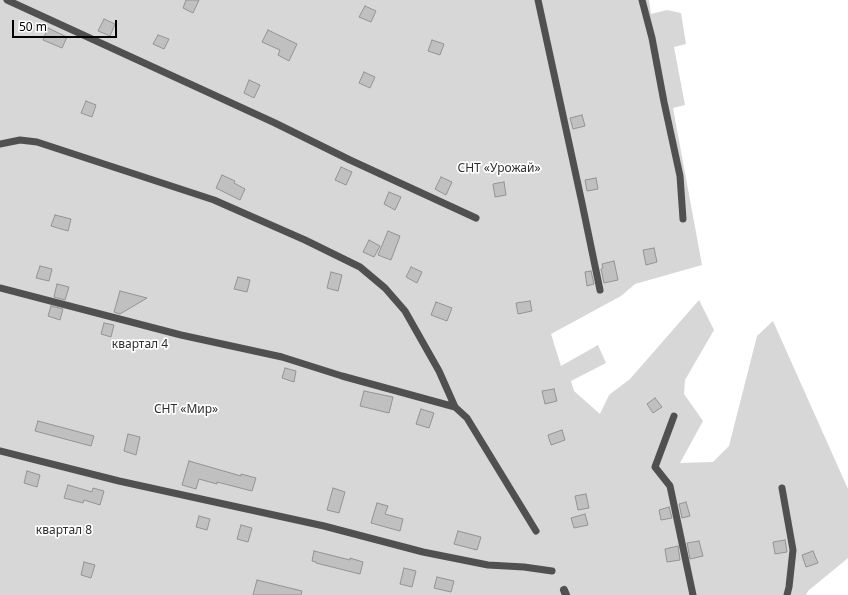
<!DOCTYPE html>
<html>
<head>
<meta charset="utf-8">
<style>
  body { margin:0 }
  #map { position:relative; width:848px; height:595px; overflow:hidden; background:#fff; font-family:"Noto Sans",sans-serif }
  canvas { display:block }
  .scale { position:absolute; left:12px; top:20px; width:105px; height:18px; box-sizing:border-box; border:2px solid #000; border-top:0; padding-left:5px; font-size:12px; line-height:14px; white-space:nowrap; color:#000; -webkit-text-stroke:3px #fff; paint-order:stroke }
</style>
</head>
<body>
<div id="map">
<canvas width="848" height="595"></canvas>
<div class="scale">50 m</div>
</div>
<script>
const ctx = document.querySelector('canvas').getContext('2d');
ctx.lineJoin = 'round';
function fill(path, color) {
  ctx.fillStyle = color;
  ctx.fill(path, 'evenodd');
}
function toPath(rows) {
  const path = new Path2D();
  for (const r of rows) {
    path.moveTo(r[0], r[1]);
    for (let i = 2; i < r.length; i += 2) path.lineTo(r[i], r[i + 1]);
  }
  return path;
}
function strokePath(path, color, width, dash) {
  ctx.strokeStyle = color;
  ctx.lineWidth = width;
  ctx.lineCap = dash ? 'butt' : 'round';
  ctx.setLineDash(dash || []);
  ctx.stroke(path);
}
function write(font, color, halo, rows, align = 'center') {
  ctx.font = font + ' "Noto Sans",sans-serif';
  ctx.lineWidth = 3.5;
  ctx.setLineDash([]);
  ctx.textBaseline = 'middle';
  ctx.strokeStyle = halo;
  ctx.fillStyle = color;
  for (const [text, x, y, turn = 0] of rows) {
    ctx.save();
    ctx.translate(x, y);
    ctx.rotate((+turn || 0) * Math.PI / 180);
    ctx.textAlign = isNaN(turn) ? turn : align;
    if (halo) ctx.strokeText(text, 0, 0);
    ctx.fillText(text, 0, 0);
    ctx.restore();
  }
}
fill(toPath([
  [0,0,649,0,651,14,667,10,681,13,686,44,674,47,685,105,673,108,702,265,635,284,621,296,551,334,561,366,598,345,606,363,571,381,574,391,600,414,609,395,630,379,699,300,714,330,685,380,684,394,703,421,680,463,713,462,729,446,757,336,773,321,848,489,848,558,808,591,806,595,0,595]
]), '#d7d7d7');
const building = toPath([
  [186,0,199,0,193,13,183,8,186,0],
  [365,6,376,11,371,22,359,17,365,6],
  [104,19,115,24,110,36,98,31,104,19],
  [48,28,67,37,62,48,43,40,48,28],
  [268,30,297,44,289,61,278,55,280,50,262,42,268,30],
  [158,35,169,39,164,49,153,44,158,35],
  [432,40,444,44,440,55,428,51,432,40],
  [364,72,375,77,370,88,359,83,364,72],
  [249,80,260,85,254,98,244,93,249,80],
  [86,101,96,105,92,117,81,113,86,101],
  [582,115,585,126,573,129,570,118,582,115],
  [341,167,352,172,346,185,335,180,341,167],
  [222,175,235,181,234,183,245,189,240,200,216,188,222,175],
  [441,177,452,182,446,195,435,189,441,177],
  [596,178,598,189,587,191,585,180,596,178],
  [504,182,506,195,495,197,493,184,504,182],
  [389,192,401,197,395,210,384,204,389,192],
  [55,215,71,219,68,231,51,226,55,215],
  [388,231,400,236,391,260,378,255,388,231],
  [369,240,380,246,374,257,363,252,369,240],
  [654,248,657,262,646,265,643,250,654,248],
  [614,261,618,280,604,283,601,269,603,268,602,264,614,261],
  [40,266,52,269,49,281,36,278,40,266],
  [411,267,422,272,417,283,406,277,411,267],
  [591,271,594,284,587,286,585,272,591,271],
  [331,272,342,275,338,291,327,288,331,272],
  [238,277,250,280,247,292,234,289,238,277],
  [57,284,69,287,65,300,54,297,57,284],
  [120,291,147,298,120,314,114,312,120,291],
  [530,301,532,311,518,314,516,303,530,301],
  [436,302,452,308,447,321,431,315,436,302],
  [51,306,63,309,60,320,48,316,51,306],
  [104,323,114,325,111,337,101,334,104,323],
  [285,368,296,371,294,382,282,378,285,368],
  [554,389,557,401,545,404,542,391,554,389],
  [364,391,393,397,389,413,360,406,364,391],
  [655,398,662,407,653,413,647,404,655,398],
  [421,409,434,413,429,428,416,424,421,409],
  [38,421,94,436,91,446,35,431,38,421],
  [562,430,565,440,551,445,548,435,562,430],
  [128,434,140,437,136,455,124,451,128,434],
  [189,461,241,476,241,474,256,478,252,491,217,482,217,484,199,479,196,489,182,485,189,461],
  [27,471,40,475,37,487,24,483,27,471],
  [68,485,92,492,93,488,104,491,100,505,84,500,83,503,64,498,68,485],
  [333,488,345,492,339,513,327,510,333,488],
  [586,494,589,508,578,510,575,496,586,494],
  [686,502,690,516,682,518,679,504,686,502],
  [377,503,388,506,385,514,403,519,400,531,371,523,377,503],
  [669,507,672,518,661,520,659,510,669,507],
  [585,514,588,525,574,528,571,518,585,514],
  [199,516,210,519,207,530,196,527,199,516],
  [241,525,252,528,248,542,237,539,241,525],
  [458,531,481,537,477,550,454,544,458,531],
  [785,540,787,552,775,554,773,542,785,540],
  [699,541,703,556,690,559,687,543,699,541],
  [678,546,680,560,667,562,665,549,678,546],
  [314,551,350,560,350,558,363,562,360,574,316,563,316,562,312,561,314,551],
  [813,551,818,563,806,567,802,555,813,551],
  [84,562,95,565,91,578,81,575,84,562],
  [404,568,416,571,412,587,400,584,404,568],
  [437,577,454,581,451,592,434,588,437,577],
  [257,580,302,591,301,595,253,595,257,580]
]);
fill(building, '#c0c0c0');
strokePath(building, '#949494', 1);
strokePath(toPath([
  [7,0,275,123,350,160,476,218],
  [538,0,582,203,600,290],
  [642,0,652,38,664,102,680,176,683,219],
  [0,144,20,140,37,142,214,200,305,240,360,267,385,288,405,311,439,371,455,407,467,418,536,531],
  [0,288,181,335,282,357,342,376,455,407],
  [674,416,655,467,670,486,693,595],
  [0,451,119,481,324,526,423,552,488,565,524,567,552,571],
  [782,488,793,550,789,587,787,595]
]), '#505050', 7);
strokePath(toPath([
  [564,590,566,595]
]), '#505050', 8);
write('12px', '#2e2e2e', '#fff', [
  ["СНТ «Урожай»",499,169],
  ["квартал 4",140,345],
  ["СНТ «Мир»",186,410],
  ["квартал 8",64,531]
]);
</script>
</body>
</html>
